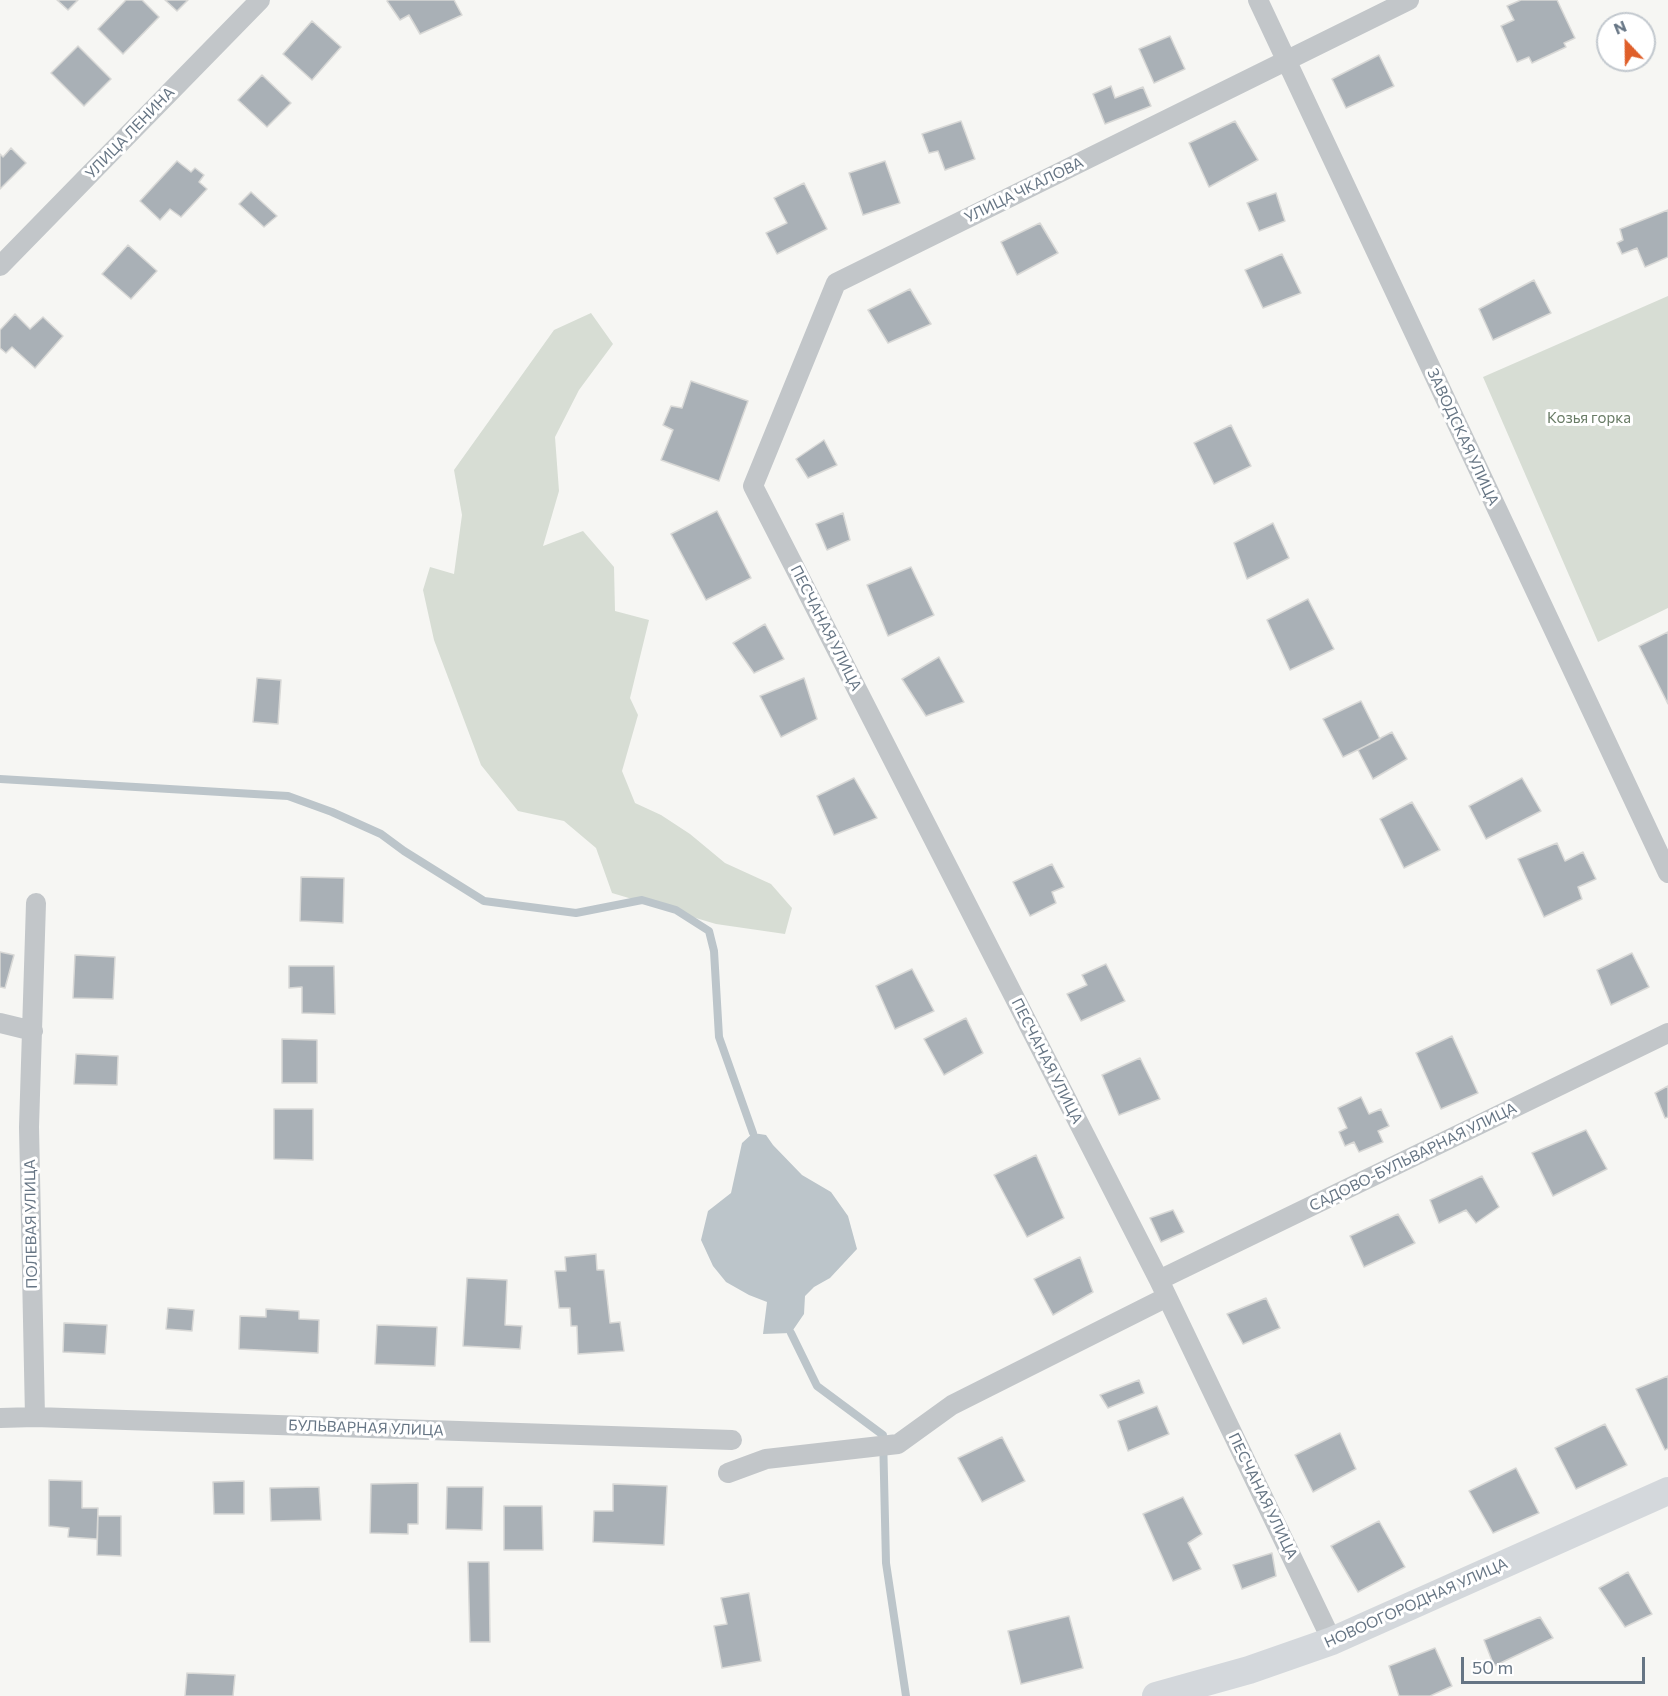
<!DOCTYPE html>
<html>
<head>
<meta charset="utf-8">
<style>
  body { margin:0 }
  #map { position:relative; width:1668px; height:1696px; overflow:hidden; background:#f6f6f3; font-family:Commissioner,sans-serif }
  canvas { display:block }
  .north { position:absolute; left:1596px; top:12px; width:60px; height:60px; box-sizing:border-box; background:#fff; border:2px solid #c2c8ce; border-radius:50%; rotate:338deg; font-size:16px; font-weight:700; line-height:24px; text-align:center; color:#667584 }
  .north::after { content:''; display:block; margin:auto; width:21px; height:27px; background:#df5f2a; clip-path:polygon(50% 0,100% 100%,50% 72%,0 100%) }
  .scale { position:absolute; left:1461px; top:1657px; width:184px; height:27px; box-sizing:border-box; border:3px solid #667584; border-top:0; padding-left:8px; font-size:18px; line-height:21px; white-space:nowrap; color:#667584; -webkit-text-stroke:4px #fff; paint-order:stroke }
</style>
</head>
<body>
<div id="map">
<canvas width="1668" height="1696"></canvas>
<div class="north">N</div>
<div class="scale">50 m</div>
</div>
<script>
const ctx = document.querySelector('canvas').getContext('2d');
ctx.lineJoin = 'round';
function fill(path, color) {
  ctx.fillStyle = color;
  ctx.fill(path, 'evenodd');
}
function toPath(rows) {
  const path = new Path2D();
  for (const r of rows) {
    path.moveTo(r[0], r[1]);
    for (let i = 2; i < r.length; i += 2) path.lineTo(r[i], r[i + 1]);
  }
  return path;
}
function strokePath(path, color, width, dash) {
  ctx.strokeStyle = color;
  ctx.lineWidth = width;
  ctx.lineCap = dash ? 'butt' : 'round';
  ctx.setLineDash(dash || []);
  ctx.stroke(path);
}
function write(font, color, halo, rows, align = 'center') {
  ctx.font = font + ' Commissioner,sans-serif';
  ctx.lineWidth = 6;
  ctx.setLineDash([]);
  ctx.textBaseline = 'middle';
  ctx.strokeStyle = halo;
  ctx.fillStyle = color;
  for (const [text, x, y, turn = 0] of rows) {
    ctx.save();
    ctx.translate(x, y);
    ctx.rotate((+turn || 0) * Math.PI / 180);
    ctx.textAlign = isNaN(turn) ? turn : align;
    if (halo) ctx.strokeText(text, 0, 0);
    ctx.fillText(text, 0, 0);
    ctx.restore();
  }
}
fill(toPath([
  [1668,296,1668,608,1598,642,1483,377],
  [591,313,613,344,579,390,555,437,559,491,543,546,583,531,614,567,615,611,649,620,630,698,638,715,622,771,635,803,661,815,690,834,725,863,771,884,792,908,785,934,716,924,612,893,596,848,564,821,518,811,481,765,434,640,423,590,430,567,454,574,462,515,454,470,554,330]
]), '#d7ddd4');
fill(toPath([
  [753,1133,766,1135,773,1145,802,1175,831,1192,848,1216,857,1249,830,1278,814,1287,805,1296,804,1314,791,1333,763,1334,767,1302,749,1295,726,1282,713,1266,701,1240,708,1211,731,1193,742,1143]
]), '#bcc5ca');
strokePath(toPath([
  [0,779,288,796,332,812,381,834,404,851,484,901,576,913,642,900,676,910,709,931,714,951,719,1037,753,1133],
  [791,1333,817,1386,883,1435,886,1563,906,1696]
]), '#bcc5ca', 8);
const building = toPath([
  [57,0,78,0,68,10,57,0],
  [126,0,142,0,159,17,123,54,98,29,126,0],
  [165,0,188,0,177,11,165,0],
  [389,0,454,0,462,15,420,34,409,15,400,20,387,1,389,0],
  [1521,0,1557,0,1575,38,1564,43,1566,47,1532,63,1529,57,1517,62,1501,26,1514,20,1507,6,1521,0],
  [312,21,341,47,312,80,283,54,312,21],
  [1170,36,1185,69,1154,83,1139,49,1170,36],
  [78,46,111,79,84,106,51,73,78,46],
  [1379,55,1394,86,1346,108,1332,79,1379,55],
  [262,75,291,103,267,127,238,100,262,75],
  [1111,86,1115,98,1143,87,1151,106,1105,124,1093,94,1111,86],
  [961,121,975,159,945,170,938,151,929,153,922,134,961,121],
  [1235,121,1258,160,1209,187,1189,143,1235,121],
  [11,148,26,163,0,189,0,154,3,157,11,148],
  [177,161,191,172,195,168,204,175,199,182,207,189,181,217,170,209,160,220,140,201,177,161],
  [885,161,900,203,863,215,849,173,885,161],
  [804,183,827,229,777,254,766,233,787,223,774,198,804,183],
  [251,192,277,216,264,227,239,204,251,192],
  [1276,193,1285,221,1259,231,1247,203,1276,193],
  [1668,210,1668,257,1645,267,1637,248,1622,254,1617,243,1623,240,1620,229,1668,210],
  [1040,223,1058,253,1017,275,1001,242,1040,223],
  [128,245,157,271,131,299,102,274,128,245],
  [1282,254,1301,293,1263,308,1245,270,1282,254],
  [1534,280,1551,313,1493,340,1479,309,1534,280],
  [910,289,931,324,888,343,868,310,910,289],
  [15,314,30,329,43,317,63,336,35,368,12,347,6,353,0,348,0,330,15,314],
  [691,381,748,401,719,481,661,460,673,430,663,425,671,406,682,408,691,381],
  [1231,425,1251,466,1214,484,1194,443,1231,425],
  [824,440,837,465,808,478,796,459,824,440],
  [717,511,751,578,706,600,671,534,717,511],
  [843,513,850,540,827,550,816,524,843,513],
  [1273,523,1289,558,1247,579,1234,543,1273,523],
  [911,567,934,615,888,636,867,585,911,567],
  [1308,599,1334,649,1290,670,1267,620,1308,599],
  [765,624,784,659,754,673,733,643,765,624],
  [1668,632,1668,704,1639,646,1668,632],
  [939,657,964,702,926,716,902,679,939,657],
  [257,678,281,680,278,724,253,722,257,678],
  [804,678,817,719,781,737,760,696,804,678],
  [1361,701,1380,739,1343,757,1323,719,1361,701],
  [1392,732,1407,759,1373,779,1358,750,1392,732],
  [854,778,877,818,834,835,817,796,854,778],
  [1522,778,1541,811,1486,839,1469,806,1522,778],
  [1412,802,1440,850,1404,868,1380,819,1412,802],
  [1557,843,1565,861,1583,852,1596,879,1578,887,1582,899,1544,917,1518,859,1557,843],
  [1052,864,1064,887,1052,892,1056,903,1030,916,1013,882,1052,864],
  [301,877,344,878,343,923,300,921,301,877],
  [0,952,14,955,5,988,0,987,0,952],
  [1632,953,1649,987,1611,1005,1597,970,1632,953],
  [75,955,115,957,113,999,73,998,75,955],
  [1106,964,1125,1001,1081,1021,1067,994,1087,985,1082,975,1106,964],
  [289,966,334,966,335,1014,302,1013,302,987,289,988,289,966],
  [912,969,934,1011,895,1029,876,986,912,969],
  [966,1018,983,1053,944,1075,924,1039,966,1018],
  [1452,1036,1478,1093,1441,1109,1416,1053,1452,1036],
  [282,1039,317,1040,317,1083,282,1083,282,1039],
  [76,1054,118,1056,117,1085,74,1084,76,1054],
  [1140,1058,1160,1099,1119,1115,1102,1075,1140,1058],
  [1668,1086,1668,1117,1665,1118,1655,1093,1668,1086],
  [1361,1097,1369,1114,1381,1109,1389,1126,1378,1131,1383,1142,1359,1152,1354,1142,1345,1146,1339,1132,1347,1128,1338,1108,1361,1097],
  [274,1109,313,1109,313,1160,274,1159,274,1109],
  [1586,1130,1607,1169,1553,1196,1532,1153,1586,1130],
  [1036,1155,1064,1218,1027,1237,994,1175,1036,1155],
  [1482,1176,1499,1207,1476,1223,1466,1210,1439,1223,1430,1200,1482,1176],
  [1173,1210,1184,1232,1161,1242,1150,1218,1173,1210],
  [1398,1214,1415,1243,1364,1267,1350,1236,1398,1214],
  [596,1254,597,1270,604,1270,610,1323,620,1322,624,1351,578,1354,577,1326,571,1326,570,1308,559,1308,555,1271,566,1271,565,1257,596,1254],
  [1080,1257,1093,1292,1053,1315,1034,1279,1080,1257],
  [467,1278,507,1280,505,1325,522,1326,520,1349,463,1346,467,1278],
  [1266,1298,1280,1328,1243,1344,1227,1314,1266,1298],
  [168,1308,194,1310,192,1331,166,1329,168,1308],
  [266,1309,299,1311,299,1319,319,1320,318,1353,239,1349,240,1316,266,1317,266,1309],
  [64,1323,107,1325,105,1354,63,1352,64,1323],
  [377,1325,437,1327,435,1366,375,1364,377,1325],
  [1668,1376,1668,1448,1665,1450,1636,1389,1668,1376],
  [1139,1380,1144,1393,1108,1408,1100,1395,1139,1380],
  [1157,1406,1169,1434,1128,1451,1118,1421,1157,1406],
  [1605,1424,1627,1465,1576,1489,1555,1448,1605,1424],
  [1340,1433,1356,1469,1313,1492,1295,1455,1340,1433],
  [1002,1437,1025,1481,982,1502,958,1458,1002,1437],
  [1516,1468,1539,1513,1493,1533,1469,1491,1516,1468],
  [49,1480,82,1481,82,1508,98,1508,97,1539,68,1537,69,1528,49,1526,49,1480],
  [244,1481,244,1514,214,1514,213,1482,244,1481],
  [418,1483,418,1524,408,1524,408,1534,370,1533,371,1484,418,1483],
  [613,1484,667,1486,664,1545,593,1542,594,1511,613,1511,613,1484],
  [319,1487,321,1520,271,1521,270,1488,319,1487],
  [447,1487,483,1487,482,1530,446,1529,447,1487],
  [1183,1497,1202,1534,1188,1543,1201,1569,1173,1581,1143,1514,1183,1497],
  [504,1506,542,1506,543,1550,504,1550,504,1506],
  [98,1516,121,1516,121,1556,97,1555,98,1516],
  [1379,1521,1405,1567,1358,1592,1331,1546,1379,1521],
  [1272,1553,1276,1576,1242,1589,1233,1565,1272,1553],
  [468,1562,489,1562,490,1642,470,1642,468,1562],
  [1628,1572,1652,1614,1625,1627,1599,1588,1628,1572],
  [749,1593,761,1661,722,1668,714,1626,727,1624,721,1598,749,1593],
  [1069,1616,1083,1668,1021,1684,1008,1631,1069,1616],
  [1540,1617,1553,1638,1494,1666,1484,1640,1540,1617],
  [1435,1648,1452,1686,1430,1696,1399,1696,1389,1666,1435,1648],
  [187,1673,235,1675,233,1696,185,1696,187,1673]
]);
fill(building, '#a9b0b6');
strokePath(building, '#d8d8d6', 1.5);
strokePath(toPath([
  [1258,0,1668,873],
  [0,266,260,0],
  [0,1023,33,1031],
  [1159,1280,1668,1033],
  [35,1417,29,1127,36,903],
  [0,1418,35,1417,732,1440],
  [728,1473,766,1459,898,1444,952,1405,1167,1297],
  [1332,1641,1159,1280,753,486,836,283,1409,0]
]), '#c2c6c9', 20);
strokePath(toPath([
  [1156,1696,1249,1670,1332,1641,1668,1491]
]), '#d4d8dc', 28);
write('15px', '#667584', '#fff', [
  ["УЛИЦА ЛЕНИНА",130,133,-46],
  ["УЛИЦА ЧКАЛОВА",1024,190,-26],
  ["ЗАВОДСКАЯ УЛИЦА",1463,437,65],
  ["ПЕСЧАНАЯ УЛИЦА",826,628,63],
  ["ПЕСЧАНАЯ УЛИЦА",1047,1061,63],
  ["САДОВО-БУЛЬВАРНАЯ УЛИЦА",1413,1157,-26],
  ["ПОЛЕВАЯ УЛИЦА",31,1224,-91],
  ["БУЛЬВАРНАЯ УЛИЦА",366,1428,2],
  ["ПЕСЧАНАЯ УЛИЦА",1263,1496,64],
  ["НОВООГОРОДНАЯ УЛИЦА",1416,1603,-24]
]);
write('15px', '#687b65', '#fff', [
  ["Козья горка",1589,418]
]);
</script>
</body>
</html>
